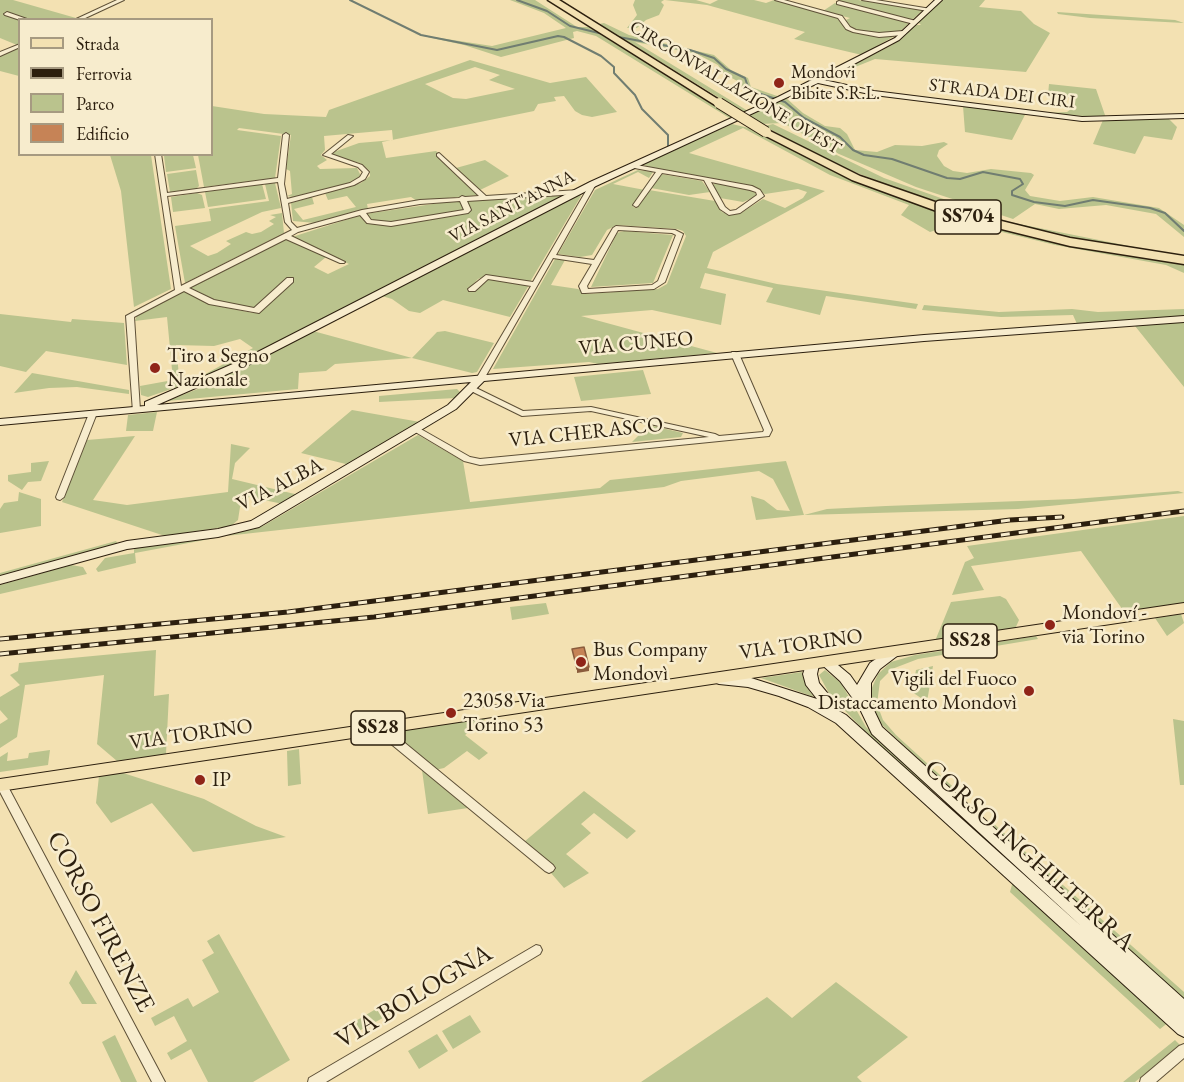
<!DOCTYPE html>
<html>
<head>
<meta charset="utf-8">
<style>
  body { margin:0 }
  #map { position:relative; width:1184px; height:1082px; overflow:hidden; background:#f3e1b2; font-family:"EB Garamond",serif }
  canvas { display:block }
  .legend { position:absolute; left:18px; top:18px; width:195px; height:138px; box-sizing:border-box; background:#f7eccd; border:2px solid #a69a81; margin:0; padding:8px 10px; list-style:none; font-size:18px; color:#2c1f0e }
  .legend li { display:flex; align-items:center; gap:12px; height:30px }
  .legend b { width:30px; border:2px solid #a69a81 }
</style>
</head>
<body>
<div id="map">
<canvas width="1184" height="1082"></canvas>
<ul class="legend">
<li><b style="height:8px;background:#f3e1b2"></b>Strada</li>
<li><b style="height:8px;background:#2c1f0e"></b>Ferrovia</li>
<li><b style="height:16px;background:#bac38d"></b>Parco</li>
<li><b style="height:16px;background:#c68356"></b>Edificio</li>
</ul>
</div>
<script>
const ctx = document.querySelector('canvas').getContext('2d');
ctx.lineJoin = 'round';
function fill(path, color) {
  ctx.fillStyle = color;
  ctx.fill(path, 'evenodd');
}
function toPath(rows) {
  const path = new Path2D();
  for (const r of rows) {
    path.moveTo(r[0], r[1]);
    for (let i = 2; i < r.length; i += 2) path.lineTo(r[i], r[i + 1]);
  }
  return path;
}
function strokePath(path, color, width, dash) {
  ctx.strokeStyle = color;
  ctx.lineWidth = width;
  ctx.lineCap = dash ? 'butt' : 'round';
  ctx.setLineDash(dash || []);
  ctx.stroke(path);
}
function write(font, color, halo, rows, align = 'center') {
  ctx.font = font + ' "EB Garamond",serif';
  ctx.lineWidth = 5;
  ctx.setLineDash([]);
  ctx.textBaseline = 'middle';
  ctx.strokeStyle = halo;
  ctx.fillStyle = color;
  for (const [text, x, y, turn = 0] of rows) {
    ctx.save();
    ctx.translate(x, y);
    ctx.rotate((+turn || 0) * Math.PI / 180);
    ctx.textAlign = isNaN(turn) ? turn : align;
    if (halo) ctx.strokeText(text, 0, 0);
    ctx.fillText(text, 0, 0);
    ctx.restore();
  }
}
fill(toPath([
  [0,0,13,0,76,18,20,20,19,44,17,45,0,38],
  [510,0,535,0,577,27,588,27,735,117,731,119,596,36,577,31,573,32,574,38,501,57,464,45,414,34,492,46,566,28,544,13],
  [635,0,664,0,661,2,664,5,659,15,646,20,637,28,627,28,637,15,633,5],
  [665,0,696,0,710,4,718,0,754,0,766,3,774,0,837,17,845,28,855,33,877,36,898,34,862,55,794,39,805,32,707,5],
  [840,0,858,0,923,10,912,20,838,2],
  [943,0,985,0,979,7,1021,11,1034,24,1050,33,1026,72,875,59,823,80,892,45,915,25,921,25,918,22],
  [835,3,910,22,901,31,885,33,859,31,848,25,846,20,850,18,823,11],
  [1057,12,1175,20,1184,23,1090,18,1058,14],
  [604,23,629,35,714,55,731,70,748,78,751,87,780,97,773,100,746,91,739,86,739,82,723,73,718,65,697,54,635,42,748,111,744,113,599,24],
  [19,46,19,76,0,71,0,56],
  [470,60,550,83,586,77,617,112,592,117,582,115,575,111,564,96,554,97,556,101,538,104,534,111,382,142,386,158,436,151,440,154,436,155,479,195,417,201,411,197,367,204,368,209,315,223,293,221,291,203,312,197,314,204,294,209,303,220,356,207,347,196,328,200,325,193,361,183,370,176,370,171,360,163,332,156,331,153,359,143,393,140,392,130,324,136,325,150,321,155,327,160,317,166,320,169,357,168,361,176,352,182,293,197,287,196,292,194,290,171,286,169,291,135,239,128,237,130,281,136,275,178,204,187,198,155,212,154,212,106,264,114,326,117,329,110],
  [475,67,500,75,489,80,515,89,466,99,453,98,425,84],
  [1049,84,1096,89,1106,118,1046,113,1067,112,1074,107,1074,98,1048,95],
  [786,98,803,113,825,126,840,128,847,134,855,150,877,152,895,145,922,146,944,142,948,144,939,150,937,156,944,166,953,171,967,173,991,169,1031,173,1034,175,1025,190,1030,196,1060,201,1093,197,1159,208,1184,225,1184,237,1156,214,1106,205,1059,209,1035,204,1013,219,916,187,839,154,783,123,761,124,748,116],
  [963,106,1026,113,1012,140,965,132],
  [1168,118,1177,127,1172,140,1144,136,1135,154,1093,144,1103,120],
  [732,124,753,129,840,175,922,206,1045,240,1184,263,1184,273,1166,265,1055,245,961,222,930,232,901,215,909,205,830,175,743,128,689,153,825,191,713,252,707,268,777,284,918,304,916,309,826,296,820,315,766,302,773,288,705,273,700,288,726,294,721,325,652,310,581,316,717,353,598,364,589,362,493,369,555,259,565,260,551,285,578,289,586,294,658,289,667,284,686,236,683,231,677,229,617,225,607,230,592,255,580,257,558,254,595,190,638,170,653,172,649,178,638,172,613,184,645,190,633,207,637,208,649,190,715,201,722,212,732,215,741,213,763,199,785,208,803,198,807,192,798,189,765,194,749,185,649,167,642,164],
  [773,124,884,178,1009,222,1184,257,1044,233,936,204,832,163,764,126],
  [110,155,151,155,171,289,134,307,121,191],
  [193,155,196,168,166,172,164,156],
  [485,160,509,176,480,190,456,168],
  [196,170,199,186,196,189,170,192,167,174],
  [661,174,702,181,710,192,689,195,651,188],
  [275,183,281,208,262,212,190,246,208,256,217,253,231,244,226,241,246,232,252,234,261,232,274,224,269,221,276,217,270,215,282,213,284,233,185,283,175,226,211,221,209,209,269,201,265,184],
  [715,183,754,191,757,196,743,202,720,198,713,185],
  [262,184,266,199,208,207,205,192],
  [197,193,202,195,205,208,173,212,171,197],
  [579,194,581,196,530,282,486,276,478,279,470,288,488,278,529,285,510,317,443,300,420,313,409,311,392,299,382,296],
  [558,195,562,196,247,358,189,383,253,348,240,339,214,346,176,345,180,386,148,397,141,395,140,386,173,380,167,317,135,321,137,315,184,291,208,304,253,313,261,311,293,281,255,309,217,301,190,288,287,239,326,257,314,267,328,274,349,264,292,237,361,215,368,223,388,226,467,213,470,210,465,199],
  [460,200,466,210,385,224,370,221,365,214],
  [624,231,673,235,653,283,591,287,617,233],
  [924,305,999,312,1072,309,1098,312,1184,309,1184,316,1077,324,1073,315,1001,317,922,310],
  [0,314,71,322,72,319,124,323,127,365,46,351,26,372,0,366],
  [1184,322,1184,387,1135,326],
  [313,331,412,358,437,332,445,331,494,343,477,372,472,373,412,358,335,364,326,371,299,373,298,389,167,401,213,383,238,379,235,376,225,376],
  [643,370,651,394,581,401,574,377],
  [32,373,129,390,129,394,77,387,49,388,14,393],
  [457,389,460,392,456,398,379,402,379,396],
  [352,410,420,422,350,465,301,453],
  [157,412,153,431,126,431,128,415],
  [649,425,683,433,681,437,632,442],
  [418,435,463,461,470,502,600,488,610,480,786,461,804,515,827,509,886,506,1074,499,1178,491,1184,493,1018,509,803,515,756,520,751,496,764,500,777,510,790,511,773,479,759,471,681,481,664,487,226,536,135,553,136,563,98,572,96,569,105,558,134,553,134,548,226,536,263,526],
  [135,436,93,500,127,505,228,492,231,444,250,448,235,463,232,479,299,495,283,504,249,497,240,507,238,520,231,526,165,536,62,502,87,440],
  [49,461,41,481,28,482,22,490,8,481,8,475,31,472,31,463],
  [19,492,41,499,41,526,0,533,0,509,4,503,18,501],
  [1184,516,1184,604,1125,613,1081,551,971,566,984,590,952,595,965,562,974,558,967,546],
  [116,541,118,544,0,576,0,573],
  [71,565,83,567,87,574,0,594,0,585],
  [1000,596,1006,599,1019,620,1015,629,935,641,951,602],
  [546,603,549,614,512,620,510,607],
  [1181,614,1184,623,1167,636,1155,618],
  [1036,636,1038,639,918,659,892,669,880,681,877,704,883,720,896,735,962,795,958,797,879,722,871,707,871,690,878,674,891,662,915,655],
  [156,650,154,696,169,694,166,754,117,761,97,744,104,675,25,685,17,737,0,748,0,724,8,719,0,710,0,697,20,685,10,675,18,671,19,663],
  [933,666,927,702,912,692,916,670],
  [825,670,841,683,866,727,946,804,874,741,830,695,819,675],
  [802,672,806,686,814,697,761,678],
  [487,718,465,735,488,753,479,760,467,751,444,768,435,770,398,740,401,731],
  [1173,719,1184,721,1184,785,1180,785],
  [299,749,301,784,288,786,287,751],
  [50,750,48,765,0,772,0,757,8,752,7,761,28,758,29,753],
  [422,770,468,808,428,814],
  [120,772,204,799,256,826,286,837,193,852,152,803,111,823,96,803,99,776],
  [584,791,636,831,627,839,594,813,581,824,591,833,566,854,589,873,564,888,524,842],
  [994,824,1184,992,1184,1000,995,830],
  [1013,881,1169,1022,1160,1029,1010,892],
  [219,934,290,1060,253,1082,208,1082,191,1049,171,1060,167,1053,187,1041,174,1016,155,1026,151,1018,188,998,193,1007,219,992,202,960,214,953,207,941],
  [76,970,97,1004,82,1004,69,983],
  [836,982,908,1037,857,1077,862,1082,641,1082,767,997,792,1018],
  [386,1003,392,1013,359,1031,354,1022],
  [470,1015,481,1032,453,1049,442,1031],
  [437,1034,448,1051,419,1069,408,1051],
  [115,1035,137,1082,121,1082,102,1042],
  [1175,1040,1180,1045,1135,1082,1123,1082]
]), '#bac38d');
strokePath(toPath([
  [350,0,421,35,497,50,558,36,564,37,601,56,614,67,614,73,635,95,642,109,668,135,668,147],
  [517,0,547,11,570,26,607,35],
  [613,36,690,50,714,58,726,69,745,78,749,90,785,102,804,118,840,137,853,150,864,155,892,159,947,178,960,179,983,172,1020,179,1023,184,1012,191,1012,195,1034,202,1065,206,1093,200,1150,208,1165,213,1184,231]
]), '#707d71', 2);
const street = toPath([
  [117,0,124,0,81,20,74,20,117,0],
  [775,0,784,0,842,16,850,27,856,30,879,33,903,31,906,33,903,35,879,37,853,32,846,29,838,18,775,0],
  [862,0,876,0,931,9,928,11,862,0],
  [839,1,916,21,917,22,914,24,837,4,837,2,839,1],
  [7,12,27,19,27,20,20,20,5,15,4,14,7,12],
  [20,44,20,47,0,56,0,52,20,44],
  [286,133,289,135,284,184,287,199,350,183,360,177,363,172,358,167,323,155,348,135,353,136,331,154,362,165,369,172,365,179,354,185,288,203,291,222,297,228,362,210,420,200,459,198,462,196,465,197,479,196,437,156,437,154,439,153,486,196,578,190,581,192,578,194,467,201,471,210,468,213,391,226,367,223,360,215,298,232,291,236,345,262,344,263,340,263,286,239,189,288,214,300,254,308,287,278,293,278,293,282,259,313,209,304,184,291,134,317,140,410,136,412,133,412,126,316,175,290,155,154,161,154,167,193,278,178,283,135,286,133],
  [278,182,285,222,292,230,181,286,167,196,278,182],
  [460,201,464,210,391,222,371,220,366,213,420,204,460,201],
  [631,164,752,186,760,190,764,196,740,213,729,215,720,209,704,180,662,173,638,206,636,207,633,205,656,172,629,167,628,166,631,164],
  [711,182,750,190,756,192,757,195,736,210,730,211,725,207,711,182],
  [593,182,596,184,556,255,594,260,613,228,616,226,675,230,683,234,665,282,654,289,585,293,582,293,579,286,592,264,553,258,484,379,480,381,477,381,476,379,531,286,488,279,475,291,469,291,468,289,486,275,533,282,590,184,593,182],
  [618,230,672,233,676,235,658,281,652,285,588,289,587,286,618,230],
  [732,352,735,352,739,354,772,430,769,436,480,465,464,461,412,430,416,428,419,428,470,457,480,459,709,437,591,411,522,416,469,390,468,388,472,386,523,411,591,407,715,434,719,436,763,432,764,430,731,354,732,352],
  [90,411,96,411,97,413,64,497,60,500,57,499,56,497,90,411],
  [388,723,392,724,393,727,394,734,553,865,555,868,553,871,549,873,545,871,385,739,383,727,384,724,388,723],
  [0,780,5,781,165,1082,152,1082,0,792,0,780],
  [536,945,540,946,542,950,540,954,326,1082,308,1082,309,1078,536,945],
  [1184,1044,1184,1058,1156,1082,1140,1082,1141,1078,1179,1046,1184,1044]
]);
const secondary = toPath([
  [935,0,942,0,899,40,824,80,874,91,1082,117,1184,114,1184,118,1082,121,874,95,818,83,596,186,250,364,157,405,924,335,1184,316,1184,322,924,341,484,381,456,409,259,527,218,537,127,549,0,584,0,576,127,541,218,529,251,521,448,405,471,382,0,425,0,419,145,406,145,402,242,360,590,182,778,97,875,48,895,38,935,0],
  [892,648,897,650,899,653,897,656,880,669,871,683,871,704,882,727,1184,999,1184,1037,1178,1034,836,723,808,707,779,696,748,687,719,684,714,682,712,679,714,676,719,674,748,677,817,699,806,685,803,674,807,662,817,662,819,665,817,674,819,683,838,706,839,711,846,715,1081,926,872,734,859,707,840,681,820,663,822,660,827,658,832,660,850,675,857,685,870,663,892,648]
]);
const primary = toPath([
  [1184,603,1184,613,0,791,0,779,1184,603]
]);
const highway = toPath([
  [548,0,559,0,724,103,715,105,548,0],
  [766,129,860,176,961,211,1070,238,1184,256,1184,264,1070,246,953,217,852,180,762,134,761,132,766,129]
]);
strokePath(street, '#5e5037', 2);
strokePath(secondary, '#2c1f0e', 2);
strokePath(primary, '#2c1f0e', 2);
strokePath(highway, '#2c1f0e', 3);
fill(street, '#f7eccd');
fill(secondary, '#f7eccd');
fill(primary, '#f3e1b2');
fill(highway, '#f3e1b2');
const rail = toPath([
  [0,639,288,612,1010,520,1062,517],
  [0,654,374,617,1184,511]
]);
strokePath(rail, '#2c1f0e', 5);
strokePath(rail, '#f7eccd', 3, [9]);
const highwayBridge = toPath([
  [719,103,766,132]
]);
strokePath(highwayBridge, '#2c1f0e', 12, []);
strokePath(highwayBridge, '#f3e1b2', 10);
fill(toPath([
  [589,667,589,671,577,673,577,669]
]), '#8b5c3c');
const building = toPath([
  [584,647,589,667,577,669,572,649,584,647]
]);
fill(building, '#c68356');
strokePath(building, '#8b5c3c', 1.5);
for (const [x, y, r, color] of [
  [779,83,6,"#8f2418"],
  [155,368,6,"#8f2418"],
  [1050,625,6,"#8f2418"],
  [581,662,6,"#8f2418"],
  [1029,691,6,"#8f2418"],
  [451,713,6,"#8f2418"],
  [200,780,6,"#8f2418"]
]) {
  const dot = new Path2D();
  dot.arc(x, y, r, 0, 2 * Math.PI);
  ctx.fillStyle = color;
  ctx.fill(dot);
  strokePath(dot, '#f7eccd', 2);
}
write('18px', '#2c1f0e', '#f7eccd', [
  ["Mondovi",791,73],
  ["Bibite S.R.L.",791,94]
], 'left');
write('18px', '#2c1f0e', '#f7eccd', [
  ["CIRCONVALLAZIONE OVEST",735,88,31],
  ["STRADA DEI CIRI",1002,94,7],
  ["VIA SANT'ANNA",512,207,-27]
]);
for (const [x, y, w] of [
  [968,217,66],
  [970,641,54],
  [378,728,54]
]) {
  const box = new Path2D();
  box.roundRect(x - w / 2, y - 17, w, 34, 4.5);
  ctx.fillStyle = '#f7eccd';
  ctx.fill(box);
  strokePath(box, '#2c1f0e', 1.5);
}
write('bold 20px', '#2c1f0e', null, [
  ["SS704",968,217],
  ["SS28",970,641],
  ["SS28",378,728]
]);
write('21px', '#2c1f0e', '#f7eccd', [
  ["VIA CUNEO",636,344,-5],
  ["VIA CHERASCO",586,433,-6],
  ["VIA ALBA",280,485,-27],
  ["VIA TORINO",801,645,-8],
  ["VIA TORINO",191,735,-8]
]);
write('21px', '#2c1f0e', '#f7eccd', [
  ["Tiro a Segno",167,356],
  ["Nazionale",167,380],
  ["Mondoví -",1062,613],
  ["via Torino",1062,637],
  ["Bus Company",593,650],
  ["Mondovì",593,674],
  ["Vigili del Fuoco",1017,679,"right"],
  ["Distaccamento Mondovì",1017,703,"right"],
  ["23058 Via",463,701],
  ["Torino 53",463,725],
  ["IP",212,780]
], 'left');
write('26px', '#2c1f0e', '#f7eccd', [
  ["CORSO INGHILTERRA",1029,856,42],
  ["CORSO FIRENZE",100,922,62],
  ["VIA BOLOGNA",414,997,-31]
]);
</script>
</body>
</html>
